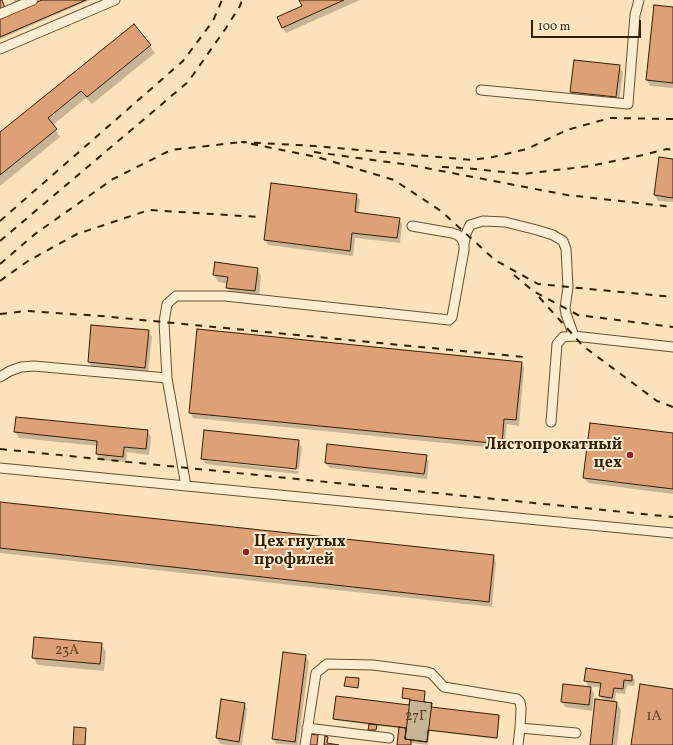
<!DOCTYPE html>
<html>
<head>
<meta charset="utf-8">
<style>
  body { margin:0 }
  #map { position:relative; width:673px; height:745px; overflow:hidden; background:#fbe2ba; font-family:Vollkorn,serif }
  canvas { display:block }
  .scale { position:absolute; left:531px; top:20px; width:110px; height:18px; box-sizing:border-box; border:2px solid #322004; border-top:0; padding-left:5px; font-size:12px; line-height:14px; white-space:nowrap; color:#322004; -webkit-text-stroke:3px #fcecd2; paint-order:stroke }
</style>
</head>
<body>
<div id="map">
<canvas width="673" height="745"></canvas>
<div class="scale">100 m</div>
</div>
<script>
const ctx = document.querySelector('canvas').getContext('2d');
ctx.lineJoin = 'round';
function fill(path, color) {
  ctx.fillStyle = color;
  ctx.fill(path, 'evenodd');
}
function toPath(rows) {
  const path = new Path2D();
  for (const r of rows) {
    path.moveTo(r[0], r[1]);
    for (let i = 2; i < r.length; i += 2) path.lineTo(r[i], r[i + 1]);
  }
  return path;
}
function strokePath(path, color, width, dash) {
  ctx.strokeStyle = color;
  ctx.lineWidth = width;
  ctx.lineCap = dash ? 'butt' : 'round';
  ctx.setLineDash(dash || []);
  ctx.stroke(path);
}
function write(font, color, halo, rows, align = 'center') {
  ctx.font = font + ' Vollkorn,serif';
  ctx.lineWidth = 4;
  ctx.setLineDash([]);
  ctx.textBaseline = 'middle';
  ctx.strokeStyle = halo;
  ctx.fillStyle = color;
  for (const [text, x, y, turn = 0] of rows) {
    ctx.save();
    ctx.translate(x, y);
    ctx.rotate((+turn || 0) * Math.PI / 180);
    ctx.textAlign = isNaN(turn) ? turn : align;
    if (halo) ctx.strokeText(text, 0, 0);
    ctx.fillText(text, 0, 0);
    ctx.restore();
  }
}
fill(toPath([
  [14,0,25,0,16,4],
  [45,0,90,0,0,39,0,19],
  [300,0,360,0,286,33,282,27,303,6],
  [673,8,673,88,650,86,647,80],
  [133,25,150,46,155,53,92,104,86,98,53,125,60,137,0,186,0,134],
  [619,66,623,72,619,103,575,97,571,92],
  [673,160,673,202,658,201,655,195],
  [356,195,360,200,358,213,399,219,402,224,400,243,355,238,353,256,268,245,265,240],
  [257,269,261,276,259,299,232,295,227,287,228,284,218,282,214,275],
  [92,326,148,331,152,337,148,373,92,368,89,362],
  [521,362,524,368,519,426,507,424,504,449,193,418,190,412],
  [147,431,151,437,149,455,127,452,126,462,100,460,97,454,98,446,19,438,15,432],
  [205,431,298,441,302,447,299,469,205,458,205,460,299,471,298,474,206,464,202,459],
  [673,434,673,494,588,483,584,478],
  [426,456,429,462,427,479,330,468,326,463],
  [0,503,493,556,496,562,492,607,0,553],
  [101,644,106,652,104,671,38,665,33,658],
  [306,656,309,662,298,745,276,744,273,739],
  [632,676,635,681,634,686,627,685,625,694,616,693,615,702,617,703,621,710,617,745,591,745,604,701,600,696,602,688,590,686,594,694,592,711,565,707,562,702,589,688,585,680],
  [425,692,426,693,424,703,431,704,433,707,499,716,500,717,497,739,430,731,428,745,412,743,411,745,398,745,400,728,377,726,376,731,370,731,369,729,370,725,335,720,334,719,410,708,411,700,403,699,403,698],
  [222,700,244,703,247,709,242,745,228,745,220,744,217,738]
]), '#0003');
const building = toPath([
  [0,0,2,0,5,8,0,10,0,0],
  [42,0,86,0,0,37,0,18,42,0],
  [299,0,344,0,282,28,277,17,302,6,299,0],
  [654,5,673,7,673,83,646,80,654,5],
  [134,24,151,45,87,97,81,91,48,118,57,129,0,175,0,132,134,24],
  [574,60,620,65,616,97,570,92,574,60],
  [659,157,673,159,673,198,654,195,659,157],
  [271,183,357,194,355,212,400,218,397,238,352,233,350,251,264,240,271,183],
  [215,262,258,268,255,291,226,288,228,277,213,275,215,262],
  [91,325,149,330,145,368,88,362,91,325],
  [197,329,522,362,516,420,504,419,502,444,189,413,197,329],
  [16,417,148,430,146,449,124,447,123,457,96,454,97,441,14,432,16,417],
  [590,423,673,433,673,489,583,478,590,423],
  [204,430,299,440,296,469,201,459,204,430],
  [327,444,427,455,424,474,325,463,327,444],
  [0,502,494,555,489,602,0,548,0,502],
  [34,637,102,643,100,664,32,658,34,637],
  [283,652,306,655,295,742,272,739,283,652],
  [586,668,632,675,632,681,624,680,623,689,614,688,612,698,599,696,601,683,584,681,586,668],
  [346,677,359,678,358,688,344,686,346,677],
  [563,684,591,687,589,705,561,702,563,684],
  [640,684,673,689,673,745,631,745,640,684],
  [403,688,425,691,424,702,432,703,431,707,499,715,497,738,428,730,427,742,405,739,406,728,333,719,336,696,409,705,410,699,402,698,403,688],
  [221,699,245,703,239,742,216,738,221,699],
  [595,699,617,702,612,745,590,745,595,699],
  [410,700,432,703,427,742,405,739,410,700],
  [369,724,377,725,376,730,368,730,369,724],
  [74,727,86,728,85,745,73,745,74,727],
  [399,727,406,728,405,739,411,740,411,745,397,745,399,727],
  [309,734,318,735,317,745,308,745,309,734],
  [325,736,328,737,327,743,339,745,324,745,325,736]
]);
fill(building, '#dda077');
strokePath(building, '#322004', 1);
const minor = toPath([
  [0,14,33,0],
  [0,49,115,0],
  [481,90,628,104,635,15,639,0],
  [464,244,466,234,470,225,483,221,505,222,537,230,553,235,563,241,566,249,568,287,565,308,566,314,574,336],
  [0,377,10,371,21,367,34,366,167,378,186,486],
  [167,378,164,322,167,304,176,296,225,296,449,320,452,317,464,250,464,244,462,239,458,235,452,233,412,226],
  [551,422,557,344,563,337,574,336,673,347],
  [0,468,673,533],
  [307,728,389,738],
  [520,728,576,733],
  [305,745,316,673,327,664,373,665,427,672,431,673,444,687,517,699,520,702,521,708,520,728,518,745]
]);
strokePath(minor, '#645032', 11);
strokePath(minor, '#fcecd2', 9);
strokePath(toPath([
  [673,119,610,118,567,130,527,149,493,157,472,160,315,146,242,142,317,157,394,180,441,211,495,260,538,284,673,297],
  [314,152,410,165,567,195,673,207],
  [442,167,465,168,523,174,590,166,643,155,667,149,673,150],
  [0,221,183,61,213,21,222,0],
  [0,241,188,82,226,28,240,6,242,0],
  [0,264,35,234,113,179,171,150,242,142,246,142],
  [514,275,533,291,578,315,673,327],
  [0,281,28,261,77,234,149,210,259,217],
  [539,297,583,346,657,401,673,407],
  [0,314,26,311,101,316,524,357],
  [0,449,673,517]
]), '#322004', 2, [7, 7]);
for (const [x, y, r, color] of [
  [630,455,4,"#8f2418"],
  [246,552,4,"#8f2418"]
]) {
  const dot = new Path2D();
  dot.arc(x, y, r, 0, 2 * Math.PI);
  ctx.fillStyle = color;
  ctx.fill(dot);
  strokePath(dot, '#fcecd2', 1.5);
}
write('14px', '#5d4021', null, [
  ["23А",67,651],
  ["27Г",416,717],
  ["1А",654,717]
]);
write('bold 16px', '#322004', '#fcecd2', [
  ["Листопрокатный",622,446],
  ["цех",622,464],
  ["Цех гнутых",254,543,"left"],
  ["профилей",254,561,"left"]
], 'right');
</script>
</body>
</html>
